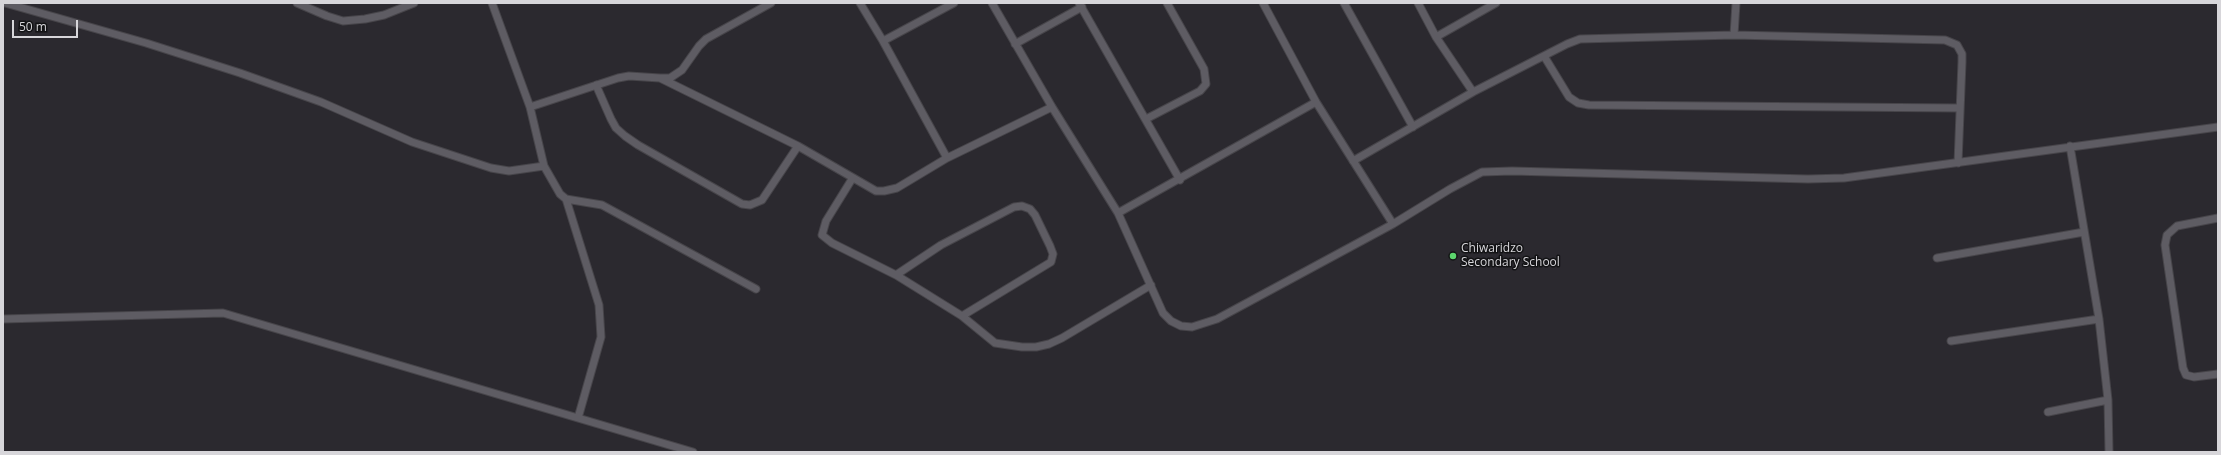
<!DOCTYPE html>
<html>
<head>
<meta charset="utf-8">
<style>
  body { margin:0 }
  #map { position:relative; width:2221px; height:455px; overflow:hidden; background:#2b292f; font-family:"Open Sans",sans-serif }
  canvas { display:block }
  .frame { position:absolute; inset:0; border:4px solid #d7d6da; pointer-events:none }
  .scale { position:absolute; left:12px; top:20px; width:66px; height:18px; box-sizing:border-box; border:2px solid #d7d6da; border-top:0; padding-left:5px; font-size:12px; line-height:14px; white-space:nowrap; color:#d7d6da; -webkit-text-stroke:3px #131315; paint-order:stroke }
</style>
</head>
<body>
<div id="map">
<canvas width="2221" height="455"></canvas>
<div class="frame"></div>
<div class="scale">50 m</div>
</div>
<script>
const ctx = document.querySelector('canvas').getContext('2d');
ctx.lineJoin = 'round';
function toPath(rows) {
  const path = new Path2D();
  for (const r of rows) {
    path.moveTo(r[0], r[1]);
    for (let i = 2; i < r.length; i += 2) path.lineTo(r[i], r[i + 1]);
  }
  return path;
}
function strokePath(path, color, width, dash) {
  ctx.strokeStyle = color;
  ctx.lineWidth = width;
  ctx.lineCap = dash ? 'butt' : 'round';
  ctx.setLineDash(dash || []);
  ctx.stroke(path);
}
function write(font, color, halo, rows, align = 'center') {
  ctx.font = font + ' "Open Sans",sans-serif';
  ctx.lineWidth = 3;
  ctx.setLineDash([]);
  ctx.textBaseline = 'middle';
  ctx.strokeStyle = halo;
  ctx.fillStyle = color;
  for (const [text, x, y, turn = 0] of rows) {
    ctx.save();
    ctx.translate(x, y);
    ctx.rotate((+turn || 0) * Math.PI / 180);
    ctx.textAlign = isNaN(turn) ? turn : align;
    if (halo) ctx.strokeText(text, 0, 0);
    ctx.fillText(text, 0, 0);
    ctx.restore();
  }
}
const minor = toPath([
  [5,3,146,43,240,73,321,102,412,142,491,168,509,171,544,166],
  [297,3,327,16,343,21,365,19,384,15,414,3],
  [492,3,530,107,544,166,560,194,566,199,602,205,756,289],
  [860,3,883,41,947,158,1052,107],
  [992,3,1052,107,1118,213,1163,313,1171,321,1181,326,1192,327,1217,319,1393,224],
  [1079,3,1180,180],
  [1263,3,1316,102,1393,224,1450,189,1482,172,1512,171,1808,179,1844,178,2218,127],
  [1344,3,1413,127],
  [1418,3,1436,37,1473,92],
  [1734,35,1736,3],
  [1436,37,1496,3],
  [883,41,954,3],
  [1015,44,1082,7],
  [1544,56,1569,97,1578,103,1589,105,1960,108],
  [660,78,670,78,682,70,699,46,706,39,771,3],
  [596,85,611,119,616,128,625,136,638,145,742,204,750,205,762,200,798,146],
  [530,107,618,78,629,76,660,78,798,146,876,191,884,191,897,188,947,158],
  [1146,119,1200,91,1206,84,1204,69,1167,3],
  [2070,146,2099,319,2108,400,2109,452],
  [1353,161,1473,92,1567,44,1580,39,1734,35,1945,40,1957,45,1962,54,1962,62,1958,163],
  [852,179,826,221,822,235,832,243,896,275,962,316,995,343,1022,347,1036,347,1049,344,1062,338,1151,285],
  [566,199,599,305,601,337,578,418],
  [1118,213,1316,102],
  [2218,218,2177,226,2167,235,2165,245,2183,368,2186,375,2194,377,2218,374],
  [1937,258,2084,232],
  [896,275,941,245,1014,207,1022,206,1030,209,1035,215,1050,246,1053,254,1051,262,962,316],
  [3,319,223,313,693,452],
  [1951,341,2099,319],
  [2048,412,2108,400]
]);
strokePath(minor, '#47454a', 9);
strokePath(minor, '#5e5c63', 7);
for (const [x, y, r, color] of [
  [1453,256,4,"#5cd56d"]
]) {
  const dot = new Path2D();
  dot.arc(x, y, r, 0, 2 * Math.PI);
  ctx.fillStyle = color;
  ctx.fill(dot);
  strokePath(dot, '#131315', 1.5);
}
write('12px', '#d7d6da', '#131315', [
  ["Chiwaridzo",1461,249],
  ["Secondary School",1461,263]
], 'left');
</script>
</body>
</html>
